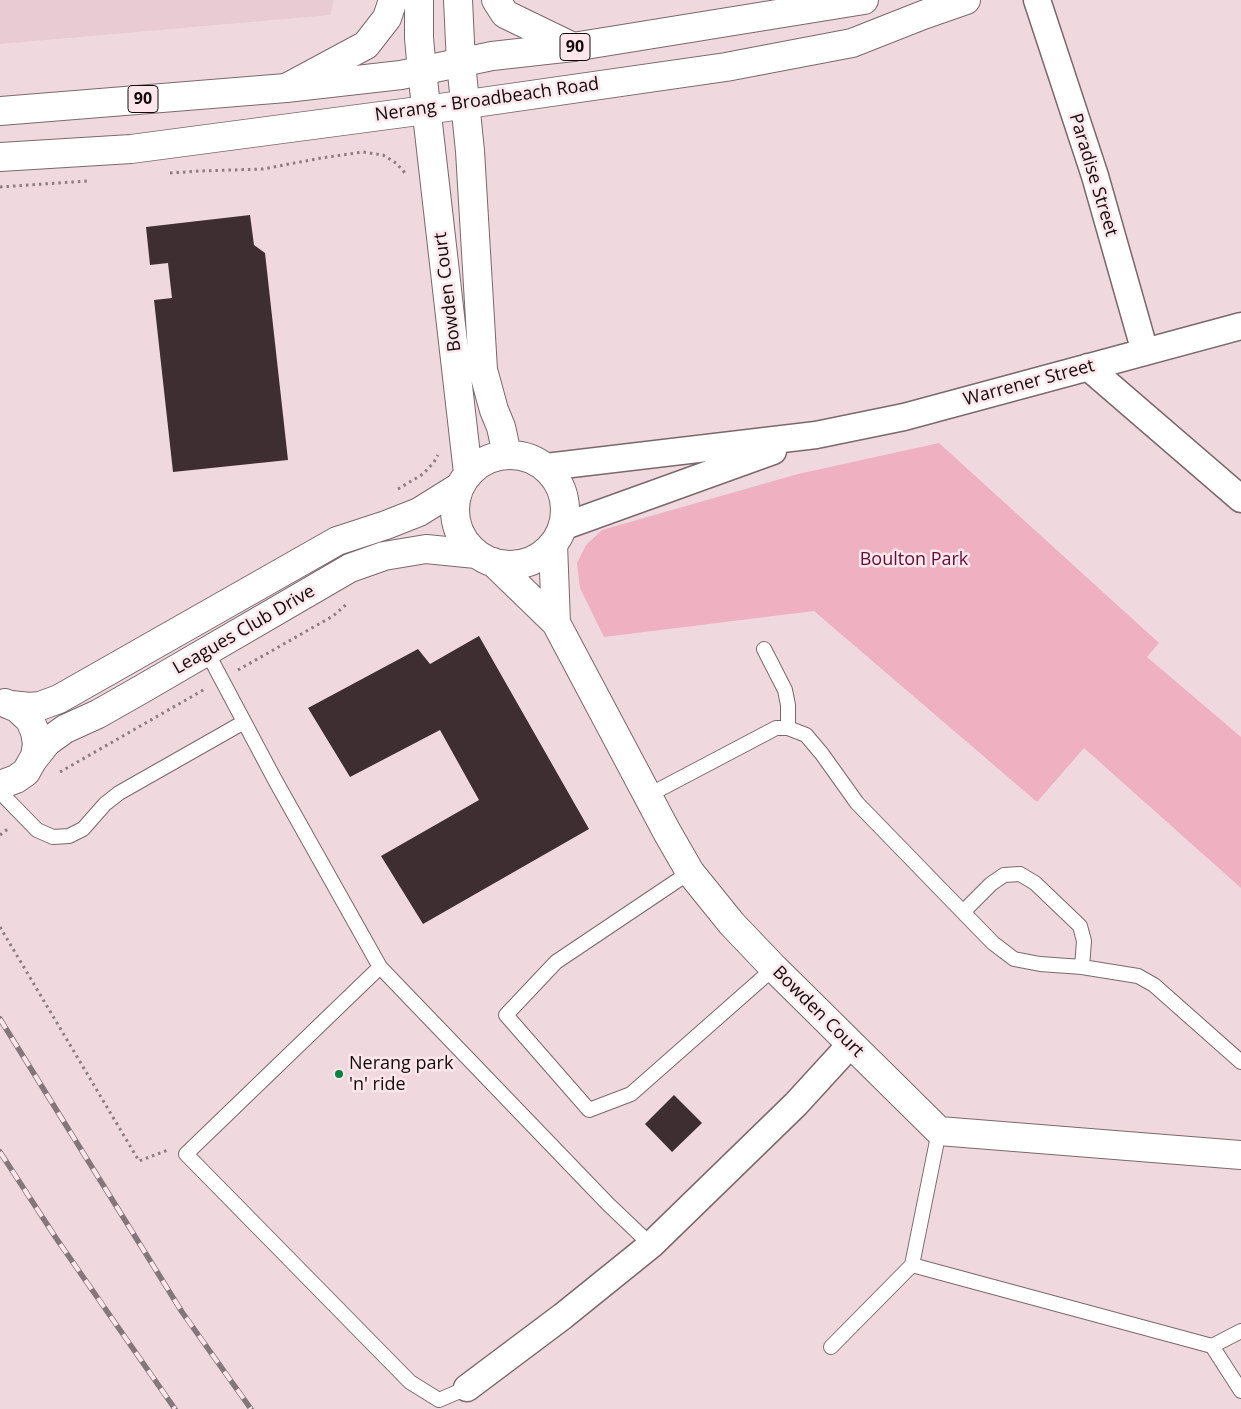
<!DOCTYPE html>
<html>
<head>
<meta charset="utf-8">
<style>
  body { margin:0 }
  canvas { display:block; background:#efd9df }
</style>
</head>
<body>
<canvas width="1241" height="1409"></canvas>
<script>
const ctx = document.querySelector('canvas').getContext('2d');
ctx.lineJoin = 'round';
function fill(path, color) {
  ctx.fillStyle = color;
  ctx.fill(path, 'evenodd');
}
function toPath(rows) {
  const path = new Path2D();
  for (const r of rows) {
    if (r.length === 3) {
      path.moveTo(r[0] + r[2], r[1]);
      path.arc(r[0], r[1], r[2], 0, 2 * Math.PI);
      continue;
    }
    path.moveTo(r[0], r[1]);
    for (let i = 2; i < r.length; i += 2) path.lineTo(r[i], r[i + 1]);
  }
  return path;
}
function strokePath(path, color, width, dash) {
  ctx.strokeStyle = color;
  ctx.lineWidth = width;
  ctx.lineCap = dash ? 'butt' : 'round';
  ctx.setLineDash(dash || []);
  ctx.stroke(path);
}
function write(font, color, halo, rows, align = 'center') {
  ctx.font = font + ' "Open Sans",sans-serif';
  ctx.lineWidth = 5;
  ctx.setLineDash([]);
  ctx.textBaseline = 'middle';
  ctx.strokeStyle = halo;
  ctx.fillStyle = color;
  for (const [text, x, y, turn = 0] of rows) {
    ctx.save();
    ctx.translate(x, y);
    ctx.rotate((+turn || 0) * Math.PI / 180);
    ctx.textAlign = isNaN(turn) ? turn : align;
    if (halo) ctx.strokeText(text, 0, 0);
    ctx.fillText(text, 0, 0);
    ctx.restore();
  }
}
fill(toPath([
  [0,0,334,0,330,15,0,44]
]), '#e9cbd3');
fill(toPath([
  [939,443,1159,643,1147,657,1241,737,1241,888,1084,748,1037,802,814,611,604,637,580,588,577,563,586,545,602,530,798,474]
]), '#efb0c1');
fill(toPath([
  [250,215,254,245,265,253,288,460,173,472,154,300,172,298,168,263,150,265,146,227],
  [479,636,589,829,423,924,381,856,479,800,440,730,350,777,308,708,418,649,430,664],
  [674,1095,702,1123,672,1152,645,1124]
]), '#3e2e32');
const lane = toPath([
  [764,649,785,690,788,705,788,728],
  [207,652,275,780,380,967,608,1204,651,1245],
  [0,792,37,830,53,837,69,836,83,829,105,804,119,793,244,722],
  [647,796,776,728,788,728,806,735,822,754,857,803,993,943,1014,959,1040,964,1082,967,1138,976,1154,985,1241,1062],
  [690,872,556,962,506,1015,589,1110,631,1094,774,968],
  [963,912,991,884,1004,875,1020,874,1035,883,1080,926,1084,941,1082,967],
  [380,967,186,1154,410,1382,439,1400,467,1388],
  [912,1265,1212,1346,1241,1331],
  [1212,1346,1241,1391],
  [831,1347,912,1265,939,1131]
]);
const street = toPath([
  [1037,0,1095,176,1145,352],
  [1088,367,1241,499],
  [546,467,816,435,904,417,1241,326],
  [562,527,773,451],
  [467,1388,563,1316,651,1245,796,1104,850,1045]
]);
const secondary = toPath([
  [419,0,419,38,422,71,468,473],
  [458,0,461,63,470,151,483,370,494,410,501,427,507,454],
  [496,0,505,14,573,47],
  [286,88,366,45,387,18,393,0],
  [510,510,55],
  [553,544,556,623],
  [493,562,556,623,667,832,690,872,732,924,774,968,939,1131,1241,1155],
  [11,705,30,707,40,706,59,699,337,541,386,525,419,512,459,487],
  [32,761,47,742,65,729,98,714,142,689,350,568,384,556,426,549,476,554],
  [0,785,16,779,26,772,35,756,37,744,35,732,30,720,17,708,5,703]
]);
const primary = toPath([
  [0,111,286,88,401,75,492,56,573,47,864,0],
  [0,157,131,149,426,110,726,67,852,43,923,15,966,0]
]);
strokePath(lane, '#7b686d', 16);
strokePath(street, '#7b686d', 29);
strokePath(secondary, '#7b686d', 30);
strokePath(primary, '#7b686d', 30);
strokePath(toPath([
  [170,173,200,171,263,169,321,158,363,152,383,155,396,163,405,173],
  [0,187,87,181],
  [398,489,423,474,434,462,438,455],
  [238,670,333,616,348,603],
  [60,772,205,689],
  [0,835,9,828],
  [0,927,139,1161,168,1150]
]), '#8c7d81', 3, [2.5, 4]);
strokePath(lane, '#fff', 14);
strokePath(street, '#fff', 26);
strokePath(secondary, '#fff', 28);
strokePath(primary, '#fff', 28);
const rail = toPath([
  [0,1019,182,1312,251,1409],
  [0,1152,56,1238,175,1409]
]);
strokePath(rail, '#84767a', 5.5);
strokePath(rail, '#fde7ec', 4, [11]);
for (const [x, y, r, color] of [
  [339,1074,5,"#04843f"]
]) {
  const dot = new Path2D();
  dot.arc(x, y, r, 0, 2 * Math.PI);
  ctx.fillStyle = color;
  ctx.fill(dot);
  strokePath(dot, '#fde7ec', 2);
}
for (const [x, y, w] of [
  [575,47,30],
  [143,99,30]
]) {
  const box = new Path2D();
  box.roundRect(x - w / 2, y - 13.5, w, 27, 4);
  ctx.fillStyle = '#fde7ec';
  ctx.fill(box);
  strokePath(box, '#110b0c', 1);
}
write('bold 16px', '#110b0c', null, [
  ["90",575,47],
  ["90",143,99]
]);
write('18px', '#110b0c', '#fde7ec', [
  ["Nerang - Broadbeach Road",487,100,-8],
  ["Paradise Street",1093,175,73],
  ["Bowden Court",448,292,-97],
  ["Warrener Street",1029,383,-15],
  ["Leagues Club Drive",244,630,-30],
  ["Bowden Court",818,1012,45]
]);
write('18px', '#630d32', '#fde7ec', [
  ["Boulton Park",914,560]
]);
write('18px', '#110b0c', '#fde7ec', [
  ["Nerang park",349,1064],
  ["'n' ride",349,1085]
], 'left');
</script>
</body>
</html>
